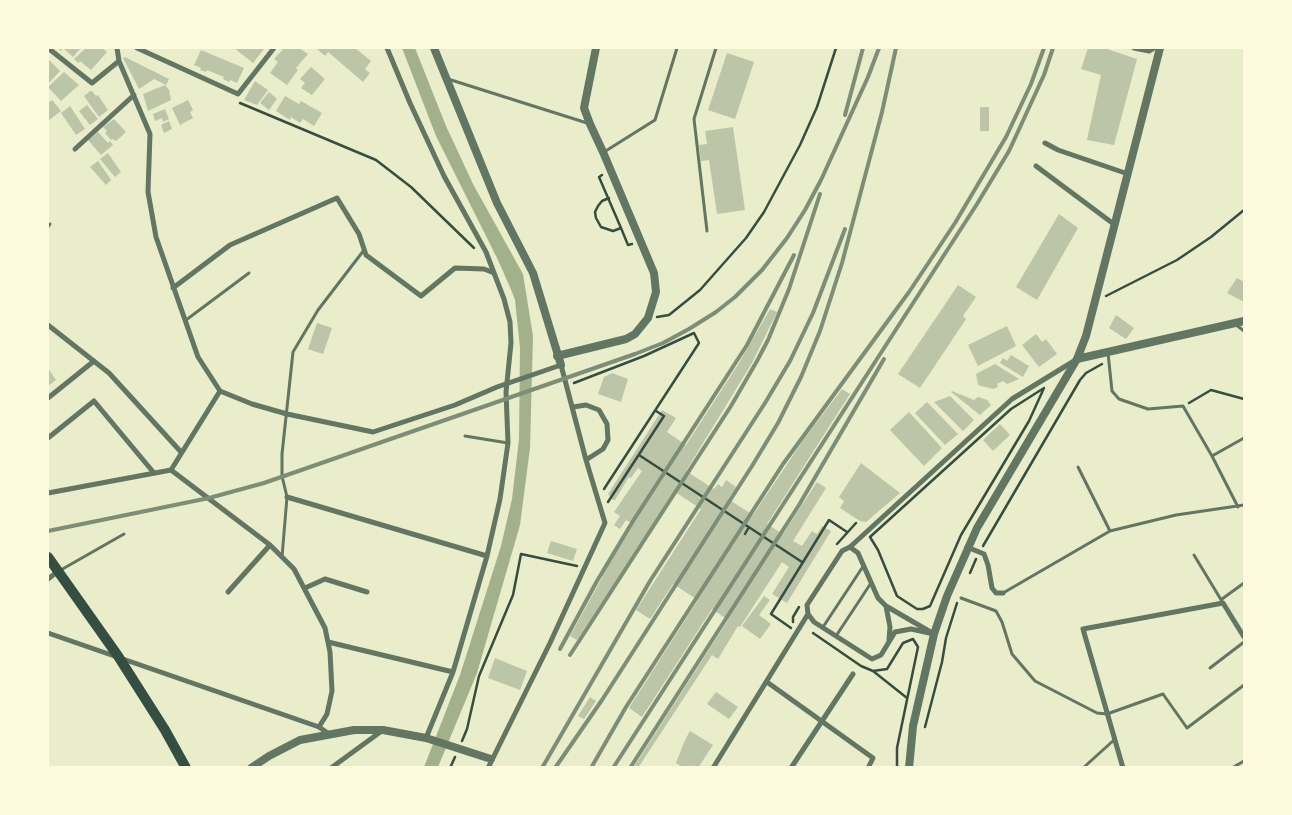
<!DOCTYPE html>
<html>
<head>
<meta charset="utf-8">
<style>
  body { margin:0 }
  #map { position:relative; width:1292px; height:815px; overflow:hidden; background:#e9edc9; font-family:Karla,sans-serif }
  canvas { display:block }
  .frame { position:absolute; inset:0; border:49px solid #fefae0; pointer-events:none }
</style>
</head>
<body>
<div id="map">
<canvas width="1292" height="815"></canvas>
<div class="frame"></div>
</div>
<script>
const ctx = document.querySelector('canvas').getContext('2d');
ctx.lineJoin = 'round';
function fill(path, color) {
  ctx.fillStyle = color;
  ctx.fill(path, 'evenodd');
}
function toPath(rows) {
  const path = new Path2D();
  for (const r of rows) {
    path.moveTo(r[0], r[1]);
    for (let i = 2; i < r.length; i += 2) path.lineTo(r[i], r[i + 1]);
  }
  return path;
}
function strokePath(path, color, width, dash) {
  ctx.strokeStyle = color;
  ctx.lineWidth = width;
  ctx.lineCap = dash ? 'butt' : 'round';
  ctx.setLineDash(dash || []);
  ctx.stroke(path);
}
fill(toPath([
  [402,48,415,48,446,126,473,184,523,274,533,336,530,448,520,525,477,673,438,767,424,767,460,675,501,546,512,499,519,439,520,348,515,300,512,292,498,260,436,136]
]), '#a3b18a');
fill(toPath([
  [58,48,81,48,73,57,63,48,61,51],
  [86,48,102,48,107,52,91,70,80,61,78,63,74,59],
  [234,48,263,48,264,49,253,63],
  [284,48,299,48,308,54,296,68,298,70,287,85,270,73,278,62,274,59],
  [318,48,355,48,371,61,365,69,370,73,363,82,328,52,325,56,317,49],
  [1088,48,1104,48,1137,59,1114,145,1087,140,1101,75,1081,69],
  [201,50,244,68,237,83,230,80,229,82,223,79,224,77,207,70,206,72,200,70,201,68,194,65],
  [727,53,754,62,735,119,708,110],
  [125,57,169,79,166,85,154,79,139,89,123,58],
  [48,59,60,71,48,84],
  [311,67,325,79,312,95,301,88,305,83,300,79],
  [64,72,79,85,61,101,48,87],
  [255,81,268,90,257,105,244,100],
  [165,85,169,90,171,100,148,111,143,94],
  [90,91,92,91,96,96,98,95,108,110,99,117,84,96],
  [269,92,277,99,269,110,260,103],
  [285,96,299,104,301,101,322,113,314,126,303,119,300,123,291,117,290,120,276,111],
  [52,100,61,111,48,121,48,103],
  [188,100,193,110,190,112,193,118,180,125,172,108],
  [87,105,98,119,90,125,79,111],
  [70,106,85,129,76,135,61,113],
  [980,107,989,107,989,131,980,131],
  [165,109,169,119,163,122,162,118,155,121,153,114],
  [114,119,126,132,116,141,113,139,111,140,105,133,107,131,103,127],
  [169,121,172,129,164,133,161,125],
  [733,127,745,210,717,214,709,160,701,161,699,145,707,144,705,131],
  [98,132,108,143,110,141,113,145,101,155,88,140],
  [108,153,121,172,115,177,100,159],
  [98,161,111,180,106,185,90,167],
  [1059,214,1078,228,1037,300,1016,287],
  [1237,278,1244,282,1244,302,1227,293],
  [958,285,976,297,963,316,966,319,920,388,898,374],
  [770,309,777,312,752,363,686,471,714,489,718,484,722,487,726,480,736,487,728,499,753,515,804,439,842,389,850,394,767,524,783,534,817,482,826,488,793,541,802,546,812,531,817,534,822,526,831,531,787,603,772,594,789,567,782,562,740,627,738,626,718,659,712,655,638,768,633,768,728,620,712,609,642,717,629,708,698,600,673,584,650,619,636,610,701,509,675,492,577,640,570,636,603,576,601,574,633,524,626,520,620,529,614,525,620,516,614,512,642,471,638,468,631,478,629,477,615,500,613,500,608,494,662,410,676,418,667,432,686,445,739,363],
  [1116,315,1134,328,1126,339,1109,328],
  [317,323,332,328,323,354,308,349],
  [1007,326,1016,346,978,366,968,345],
  [1036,334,1042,342,1046,339,1057,354,1039,367,1022,345],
  [1011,355,1029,366,1023,377,1000,363,1003,358,1007,361],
  [995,364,1019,379,1007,384,1003,381,997,384,998,387,993,389,978,385,976,374],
  [48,368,56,380,48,386],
  [612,373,628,379,621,402,598,394,604,377],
  [952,391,974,400,978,397,987,400,991,405,980,415,951,392],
  [950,396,974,420,963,431,934,402],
  [927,402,958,434,945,445,915,413],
  [909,412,942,448,924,466,890,430],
  [1000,424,1010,435,993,451,983,440],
  [861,463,900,493,866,522,860,521,840,508,844,501,839,497],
  [551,541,577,549,573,561,547,553],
  [764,596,770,600,759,615,771,624,760,639,742,626],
  [495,658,527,671,520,690,488,678],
  [716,692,738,707,729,719,707,704],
  [590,697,596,701,584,719,578,716],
  [690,731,713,745,698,768,691,768,689,765,687,768,684,768,676,763,685,740]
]), '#bcc5a7');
strokePath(toPath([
  [240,103,376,160,411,187,474,248],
  [602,175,599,177,621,228,628,245,632,244],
  [609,198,602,201,598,206,595,212,596,218,601,227,613,231,621,228],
  [1106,296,1177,260,1211,237,1244,210],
  [657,317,669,315,700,290,746,238,764,212,800,145,817,107,836,48],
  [574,383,644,356,694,333,699,343,604,489],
  [1044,388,1029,421,961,535,930,606,923,609,917,609,897,596,878,550,870,537,1011,409,1044,388],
  [1189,403,1211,390,1244,399],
  [639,455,802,562],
  [608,502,664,416,656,411],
  [745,534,749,527],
  [837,544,856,523],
  [983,546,1080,380,1086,373,1102,364],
  [970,573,976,559],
  [793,622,793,617,799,607],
  [791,628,771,614,829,520,847,532],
  [813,633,861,666,873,671,887,669,903,643,913,639,918,647,897,748,897,768],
  [873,671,907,698],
  [925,727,942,662,946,638,957,603],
  [462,741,467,729,479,676,513,595,521,554,577,566],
  [450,768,455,757]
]), '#344e41', 2.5);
strokePath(toPath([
  [448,79,587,123],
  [604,152,655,120,677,48],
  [48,227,50,224],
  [707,231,694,119,716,48],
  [186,320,249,273],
  [1235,324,1244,331],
  [1108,353,1112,391,1119,399,1148,409,1183,406,1212,456,1238,507],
  [465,436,508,443],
  [1212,456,1244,438],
  [1078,467,1110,531],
  [1194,555,1223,603],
  [282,557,287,497,282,476,282,454,293,352,318,310,364,250],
  [59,571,124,534],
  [1003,593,1110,531,1176,515,1244,505],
  [961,598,996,611,1002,622,1012,654,1035,681,1097,713,1107,714,1163,694,1187,728,1244,685],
  [1222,599,1244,583],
  [823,627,864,565],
  [836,636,871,583],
  [1210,668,1244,642],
  [1083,768,1114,740],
  [1232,768,1244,761]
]), '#617663', 3);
strokePath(toPath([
  [48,48,92,83,119,61],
  [117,48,119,61,150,134,148,192,156,237,198,357,220,391],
  [137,48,238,94,274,48],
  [387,48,410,103,444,176,486,252,504,299,510,322,511,343,506,392,508,443,500,499,487,556,453,672,426,738],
  [1134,48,1149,51,1154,48],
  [1045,143,1058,150,1128,174],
  [75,149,134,95],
  [1036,166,1115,225],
  [173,288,230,245,337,198,359,234,366,255,421,296,455,268,484,269,494,273],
  [48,325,109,373,181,452],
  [220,391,252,404,287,414,373,432,455,405,497,387,561,365,586,460,605,523,550,643,488,768],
  [48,398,94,361],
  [573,407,586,405,599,410,607,424,608,440,603,449,586,460],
  [48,438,94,401,154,473],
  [171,470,220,391],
  [48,493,171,470,270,545,294,569,325,628,330,652,332,691,327,714,319,727],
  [287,497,487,556],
  [850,547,858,553,878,598,886,606,934,634,911,629,895,632,881,655,872,659,814,622,808,614,807,605,842,551,850,547],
  [850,547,1012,399,1074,361],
  [967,547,984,554,988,565,992,588,996,593,1003,593],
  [48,579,57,572],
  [305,588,325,579,367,592],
  [228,592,270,545],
  [886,606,890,627,889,640],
  [48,633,319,727,329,734],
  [328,642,453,672],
  [767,682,873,758,868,768],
  [331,768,383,730],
  [713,768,808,614],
  [791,768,853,674],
  [1123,768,1083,629,1223,603,1244,637]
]), '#617663', 5);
strokePath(toPath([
  [434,48,497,203,533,273,561,365],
  [557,356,626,339,635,334,648,318,656,292,654,273,603,152,590,124,584,108,596,48],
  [1077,359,1244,321],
  [251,768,269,756,300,740,354,730,383,730,426,738,491,759],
  [909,768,913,726,934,634,947,596,977,528,1077,359,1086,336,1160,48]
]), '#617663', 8);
strokePath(toPath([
  [48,557,118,656,165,730,186,768]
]), '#344e41', 10);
strokePath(toPath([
  [845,115,863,48],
  [48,531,209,498,264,483,635,354,663,343,689,329,716,312,735,297,762,270,787,238,805,210,821,180,868,77,879,48],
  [560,649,597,581,633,521,747,345,794,255],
  [570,655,731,406,757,361,768,340,789,289,820,194],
  [542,768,650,581,765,403,790,361,813,313,845,229],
  [555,768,602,700,752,466,778,423,801,377,820,331,842,263,882,112,896,48],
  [591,768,626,707,783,464,909,292,955,223,1006,137,1031,84,1044,48],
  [613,768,977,204,1009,151,1021,125,1044,75,1053,48],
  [630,768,799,505,884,359]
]), '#7c8e77', 4);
</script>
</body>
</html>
